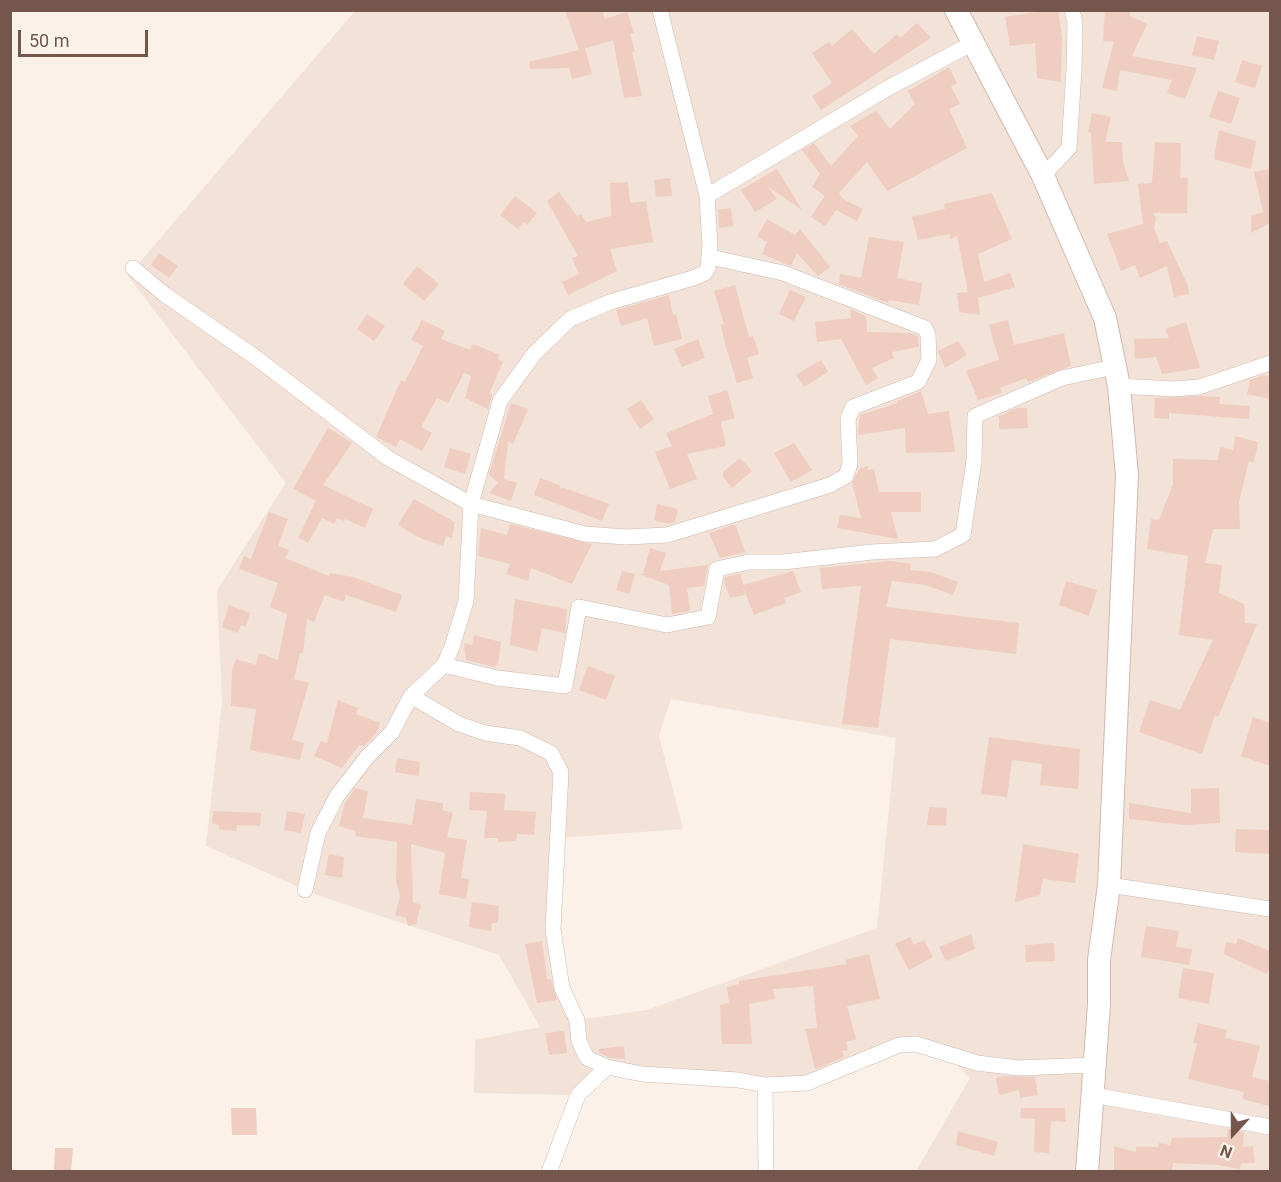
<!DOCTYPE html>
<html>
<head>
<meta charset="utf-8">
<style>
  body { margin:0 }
  #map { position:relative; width:1281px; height:1182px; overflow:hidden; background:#fbf1e8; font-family:Roboto,sans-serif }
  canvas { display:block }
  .frame { position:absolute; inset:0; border:12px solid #74564d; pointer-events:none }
  .north { position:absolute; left:1203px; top:1104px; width:60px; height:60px; -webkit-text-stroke:4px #fef6ee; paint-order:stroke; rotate:201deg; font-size:16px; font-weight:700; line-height:24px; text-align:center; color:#74564d }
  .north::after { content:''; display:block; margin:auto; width:21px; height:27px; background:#74564d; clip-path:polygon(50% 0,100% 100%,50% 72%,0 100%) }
  .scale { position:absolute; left:18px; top:30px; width:130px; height:27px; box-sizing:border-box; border:3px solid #74564d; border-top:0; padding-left:8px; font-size:18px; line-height:21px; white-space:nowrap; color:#74564d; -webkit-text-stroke:4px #fef6ee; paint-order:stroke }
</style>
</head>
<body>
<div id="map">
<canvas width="1281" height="1182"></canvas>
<div class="frame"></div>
<div class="north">N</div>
<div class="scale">50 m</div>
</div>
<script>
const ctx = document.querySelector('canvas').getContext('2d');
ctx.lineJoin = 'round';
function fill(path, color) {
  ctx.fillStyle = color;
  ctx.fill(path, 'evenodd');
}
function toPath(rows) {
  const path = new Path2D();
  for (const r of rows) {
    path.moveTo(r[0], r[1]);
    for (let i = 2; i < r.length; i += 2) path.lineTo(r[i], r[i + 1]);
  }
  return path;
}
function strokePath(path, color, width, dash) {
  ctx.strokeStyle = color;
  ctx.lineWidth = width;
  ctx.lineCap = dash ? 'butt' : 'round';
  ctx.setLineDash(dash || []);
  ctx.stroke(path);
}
fill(toPath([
  [355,11,1270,11,1270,1171,916,1171,970,1078,941,1050,916,1044,807,1083,607,1067,578,1095,474,1093,475,1040,540,1027,499,955,317,895,206,846,222,702,217,590,286,483,128,276],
  [671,699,896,738,877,928,647,1010,577,1020,553,929,558,838,683,829,659,736]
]), '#f2e2d7');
fill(toPath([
  [565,10,602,10,605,19,627,12,634,33,630,34,635,52,632,52,642,96,624,98,613,40,581,50,585,49,592,74,572,79,569,68,530,69,529,62,579,50],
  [1049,10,1058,10,1062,37,1061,82,1037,78,1035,43,1010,46,1005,17],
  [1105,10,1130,10,1130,16,1147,24,1132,56,1197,68,1185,99,1167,93,1172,80,1120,70,1117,91,1102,88,1114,42,1103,41],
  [917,23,931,38,821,110,812,96,832,83,812,53,829,42,832,46,852,29,874,54,897,34,900,38],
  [1197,36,1219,41,1214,60,1192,55],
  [1242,60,1262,66,1255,88,1235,82],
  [949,67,957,83,951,86,960,104,949,109,967,148,887,191,867,162,839,193,843,199,863,209,857,221,836,210,825,226,811,217,825,196,812,187,820,174,802,150,814,143,831,166,858,136,850,126,876,111,890,129,915,104,908,91],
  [1218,91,1240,98,1231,124,1209,117],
  [1092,113,1111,117,1105,142,1122,142,1123,162,1129,181,1094,184,1091,133,1088,132],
  [1219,130,1256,141,1251,169,1214,159],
  [1155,142,1181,143,1180,178,1188,178,1187,213,1153,213,1156,218,1154,228,1160,243,1167,241,1188,286,1189,294,1174,297,1167,266,1140,278,1135,265,1121,271,1107,234,1143,224,1138,184,1152,183],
  [777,169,802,210,767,186,777,199,755,212,741,190],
  [1270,169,1270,223,1251,233,1251,216,1263,212,1254,172],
  [670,178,672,196,656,197,654,180],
  [628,182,630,203,646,201,653,242,610,249,617,271,568,295,562,282,579,274,572,258,578,256,547,201,559,192,577,216,581,214,586,222,611,216,610,183],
  [992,193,1012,239,978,254,984,282,1010,273,1015,287,978,298,980,315,959,312,957,293,968,292,957,236,951,239,949,234,918,240,912,217,945,209,944,204],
  [515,196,537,213,527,225,524,222,518,229,500,215],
  [731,208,733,226,719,228,718,210],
  [767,219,795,235,800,229,830,267,818,276,797,253,791,266,762,254,767,242,757,237],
  [869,237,904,242,897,278,922,283,919,305,889,300,888,303,839,284,840,274,861,278],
  [159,253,178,266,169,278,151,265],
  [417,266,439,284,424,301,403,284],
  [735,285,749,337,753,336,759,354,747,358,753,378,737,383,725,344,721,325,724,324,714,291],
  [790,290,806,297,794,321,779,314],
  [669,295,673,315,676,314,682,339,654,346,647,318,621,326,616,310],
  [850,309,866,316,867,332,910,333,918,336,919,347,892,352,894,358,872,368,878,378,866,385,841,339,817,342,815,322,851,318],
  [367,314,385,326,374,341,357,329],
  [422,320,445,331,441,339,470,350,473,344,500,355,498,359,503,362,489,394,492,395,488,409,465,398,471,376,464,373,448,403,437,398,421,427,432,433,422,451,400,439,396,447,376,437,401,380,405,382,423,346,411,340],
  [1008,320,1014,345,1064,333,1071,366,1028,382,1026,378,1000,388,1002,393,978,400,966,371,999,360,989,325],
  [1186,322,1200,368,1162,374,1156,357,1135,359,1134,339,1169,338,1165,329],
  [698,339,705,358,682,367,674,349],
  [958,341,967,355,945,368,938,351],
  [821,360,828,372,804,387,796,375],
  [1263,375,1270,377,1270,399,1247,394,1250,380],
  [727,390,735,418,721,422,726,446,687,454,697,479,670,489,655,452,672,446,666,433,713,414,708,396],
  [921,391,928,414,949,411,955,452,906,453,905,428,858,435,860,415,898,403,897,401],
  [1203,396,1220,397,1219,404,1250,406,1249,419,1169,413,1169,419,1154,418,1155,398],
  [641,400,654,419,640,429,627,409],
  [511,403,528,409,513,444,508,441,504,479,517,483,511,501,489,493,498,483,489,474],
  [1017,408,1027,408,1028,428,999,429,999,416],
  [328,428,352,443,323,485,373,509,365,528,345,519,344,521,337,518,334,524,322,518,308,543,298,538,316,501,293,489],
  [1235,436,1258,442,1254,463,1249,461,1239,502,1240,529,1213,529,1205,563,1222,565,1219,593,1244,604,1245,623,1257,624,1218,717,1215,715,1202,754,1139,732,1150,700,1180,710,1213,640,1179,635,1188,556,1147,549,1151,519,1159,520,1173,484,1173,459,1218,460,1220,447,1233,450],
  [794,443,812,470,791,482,774,453],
  [450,448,471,454,465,474,444,467],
  [740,458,752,471,732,488,723,477,723,472],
  [868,466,868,470,874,469,879,492,921,492,921,512,891,512,898,539,837,528,840,515,861,518,852,483,859,469],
  [540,478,559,485,561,489,564,488,609,504,602,521,534,495],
  [414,499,455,522,452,538,446,536,443,546,418,537,398,525],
  [657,504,678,509,675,522,669,524,654,520],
  [269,512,288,519,278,546,289,550,285,558,329,576,330,573,353,577,402,595,396,612,346,595,344,602,325,595,314,622,307,619,303,653,300,653,294,679,309,683,292,740,304,743,300,760,250,750,256,709,231,706,232,671,236,659,256,665,259,653,278,660,287,614,270,607,278,583,239,569,244,556,251,559],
  [510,524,592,544,572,584,531,568,528,581,506,574,510,564,478,556,481,528,507,535],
  [735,524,745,552,720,558,709,533],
  [650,548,666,553,660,571,708,565,704,586,687,588,690,611,672,614,669,585,639,574,643,574],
  [891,561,911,564,910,570,931,572,958,582,953,595,925,585,892,581,886,607,1019,623,1016,654,890,639,878,728,842,724,861,586,822,589,820,568],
  [622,571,635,574,629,594,616,590],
  [793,571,801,592,784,598,786,603,754,615,743,587,745,595,730,598,724,582,725,577,741,574,743,585],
  [1066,581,1097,590,1089,616,1059,605],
  [515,599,567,609,565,633,542,628,537,652,510,645],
  [229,605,250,613,246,627,241,625,238,633,222,627],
  [474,635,501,642,498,664,494,667,466,660,464,643,472,645],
  [588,666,615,676,606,700,579,690],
  [338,700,358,708,356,714,380,723,376,734,364,746,359,745,342,768,314,756,321,741,327,743],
  [1253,717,1270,723,1270,766,1241,756],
  [989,737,1080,749,1078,789,1040,785,1042,764,1012,760,1007,797,981,794],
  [397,758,420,762,419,776,395,772],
  [355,788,368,791,363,818,412,825,416,799,443,803,443,810,453,813,447,837,467,840,461,878,469,879,466,899,439,894,445,853,411,844,413,902,421,905,416,924,408,926,406,918,395,915,400,897,396,881,397,842,355,836,356,831,339,826,345,803],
  [1219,788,1220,823,1185,825,1129,819,1129,803,1191,813,1191,789],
  [470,792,505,794,504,810,536,812,534,835,517,834,516,841,498,842,498,838,484,838,487,811,469,810],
  [929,807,947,808,946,826,927,825],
  [213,811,261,813,260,826,237,825,236,831,219,829,219,825,212,823],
  [287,811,305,814,301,833,284,830],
  [1236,829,1270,830,1270,854,1235,852],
  [1023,844,1079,854,1075,883,1043,879,1040,895,1015,902],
  [329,854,344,857,342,878,325,875],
  [472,902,499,906,498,923,492,923,491,931,469,927],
  [1146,926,1179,931,1176,947,1192,949,1189,965,1141,957],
  [971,934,975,949,946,961,939,947],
  [910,937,914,945,924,940,933,957,909,970,895,944],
  [1238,938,1270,951,1270,965,1267,974,1224,954,1226,942,1236,944],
  [542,941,547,979,551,979,557,1000,537,1003,525,944],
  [1054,943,1055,961,1026,962,1025,945],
  [869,954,880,999,847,1006,856,1039,846,1042,848,1050,842,1051,844,1057,815,1069,805,1029,817,1028,813,986,773,989,775,999,749,1004,752,1044,722,1044,720,1005,729,1003,727,987,739,984,739,981,847,964,845,960],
  [1183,968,1214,973,1209,1004,1178,998],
  [1198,1023,1227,1030,1225,1038,1260,1046,1252,1077,1270,1081,1269,1106,1242,1099,1244,1092,1188,1079,1197,1043,1193,1043],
  [564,1031,567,1053,549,1055,545,1033],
  [624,1046,625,1059,610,1058,599,1053,599,1049],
  [1004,1076,1035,1077,1038,1095,1020,1098,1019,1090,999,1095,996,1078],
  [231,1108,256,1108,257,1135,232,1135],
  [1021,1108,1065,1108,1066,1122,1051,1121,1049,1153,1034,1152,1035,1119,1020,1118],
  [1228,1129,1244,1132,1243,1147,1253,1146,1255,1163,1241,1163,1240,1169,1218,1165,1173,1163,1172,1172,1114,1172,1114,1146,1136,1152,1136,1147,1158,1147,1159,1143,1170,1145,1172,1138,1227,1137],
  [958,1131,998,1142,994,1156,956,1145],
  [55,1148,73,1148,71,1172,54,1172]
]), '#efcdc1');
const street = toPath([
  [1043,176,1069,148,1074,70,1075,23,1072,10],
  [707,196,888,88,973,43],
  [133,268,164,294,255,357,388,458,431,482,471,504,585,534,626,537,667,535,830,485,846,476,850,464,848,419,853,407,918,382,929,360,928,335,925,328,783,273,710,257],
  [1119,386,1173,389,1199,387,1270,363],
  [444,665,497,678,565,686,579,607,667,625,708,617,717,569,749,562,783,562,872,552,935,549,963,535,974,461,975,416,1062,378,1114,367],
  [411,696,459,724,485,733,520,738,551,753,561,772,553,929,562,988,577,1020,579,1041,587,1058,607,1067,642,1074,738,1080,765,1085,807,1083,899,1045,916,1044,977,1063,1019,1068,1093,1065],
  [1109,885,1270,909],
  [305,890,318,833,337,796,367,757,392,732,411,696,444,665,452,647,466,601,471,504,500,401,534,354,570,319,610,302,693,278,705,273,708,268,710,246,707,196,660,10],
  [765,1085,766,1172],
  [1093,1095,1270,1127],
  [549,1172,578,1095,607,1067]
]);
const secondary = toPath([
  [956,10,1043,176,1105,318,1119,386,1127,475,1109,885,1099,960,1099,1004,1087,1172]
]);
strokePath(street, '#cfbab1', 16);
strokePath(secondary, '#d1b9af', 24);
strokePath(street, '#fff', 15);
strokePath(secondary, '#fff', 22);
</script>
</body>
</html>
